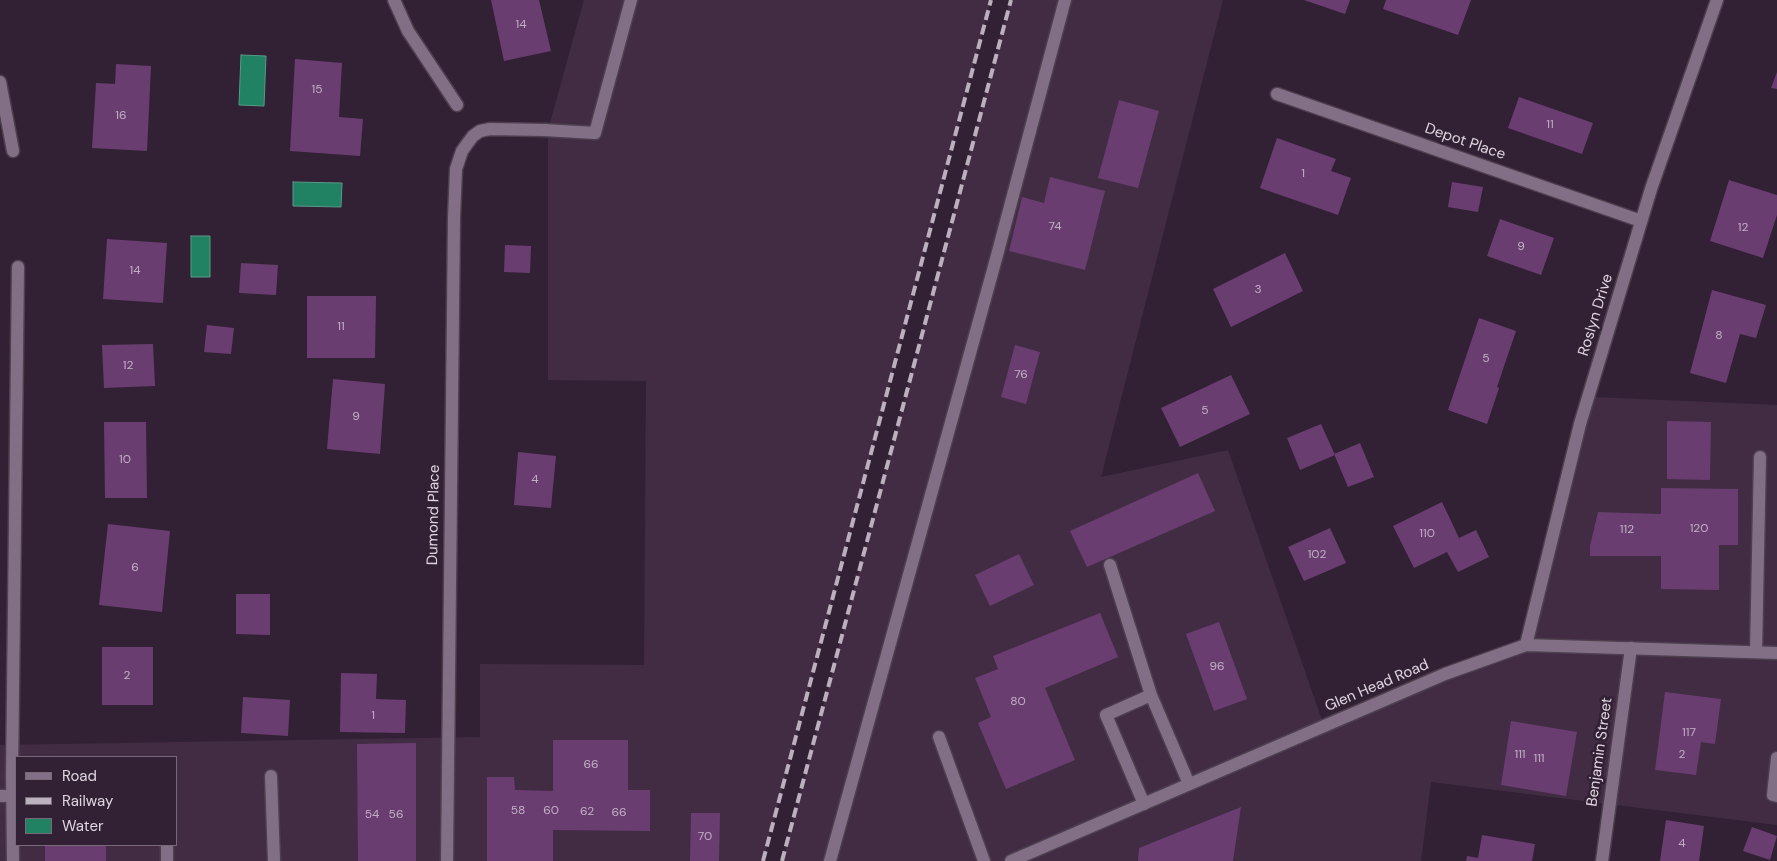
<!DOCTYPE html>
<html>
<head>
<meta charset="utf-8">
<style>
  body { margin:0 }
  #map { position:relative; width:1777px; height:861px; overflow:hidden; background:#322134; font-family:"DM Sans",sans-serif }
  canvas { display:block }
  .legend { position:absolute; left:15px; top:756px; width:162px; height:90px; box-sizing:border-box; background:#322134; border:1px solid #786979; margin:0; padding:6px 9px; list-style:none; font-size:15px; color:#e0d5e1 }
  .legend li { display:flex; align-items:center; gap:10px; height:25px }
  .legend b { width:25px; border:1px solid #786979 }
</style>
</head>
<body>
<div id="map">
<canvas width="1777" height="861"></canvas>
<ul class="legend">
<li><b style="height:6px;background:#836f85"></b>Road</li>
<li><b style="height:6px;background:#bdb0be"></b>Railway</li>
<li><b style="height:14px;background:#208163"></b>Water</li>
</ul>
</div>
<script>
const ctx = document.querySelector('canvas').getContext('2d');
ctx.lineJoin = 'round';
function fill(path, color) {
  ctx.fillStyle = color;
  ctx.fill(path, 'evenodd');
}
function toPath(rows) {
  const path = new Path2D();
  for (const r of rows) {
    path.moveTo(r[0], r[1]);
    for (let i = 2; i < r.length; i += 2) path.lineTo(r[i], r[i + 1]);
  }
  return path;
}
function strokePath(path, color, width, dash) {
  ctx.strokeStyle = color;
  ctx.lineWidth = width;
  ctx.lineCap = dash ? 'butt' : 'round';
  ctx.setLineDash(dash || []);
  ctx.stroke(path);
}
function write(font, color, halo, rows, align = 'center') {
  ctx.font = font + ' "DM Sans",sans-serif';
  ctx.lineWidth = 5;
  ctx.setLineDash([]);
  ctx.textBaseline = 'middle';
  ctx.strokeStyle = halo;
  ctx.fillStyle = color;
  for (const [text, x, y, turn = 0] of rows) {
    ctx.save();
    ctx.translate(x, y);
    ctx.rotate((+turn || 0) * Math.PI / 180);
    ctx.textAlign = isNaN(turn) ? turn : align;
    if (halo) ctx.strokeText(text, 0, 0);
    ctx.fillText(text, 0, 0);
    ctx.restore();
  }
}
fill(toPath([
  [584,0,991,0,763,861,0,861,0,745,480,737,480,664,644,665,646,381,548,380,548,130],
  [16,757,176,757,176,845,16,845],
  [1010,0,1223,0,1101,477,1228,450,1324,726,1526,645,1593,397,1777,405,1777,825,1431,782,1421,861,782,861]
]), '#412c44');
const water = toPath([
  [241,55,266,56,264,106,239,105,241,55],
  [293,182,342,183,341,207,293,206,293,182],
  [191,236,210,236,210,277,191,277,191,236]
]);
fill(water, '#208163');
strokePath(water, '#5a9a89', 1);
fill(toPath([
  [491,0,539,0,551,51,504,61],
  [1304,0,1350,0,1345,14],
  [1386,0,1471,0,1458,35,1383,9],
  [295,59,342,63,339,117,363,119,360,156,290,151],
  [116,64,151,66,147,151,92,148,96,83,115,84],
  [1777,72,1777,89,1771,88],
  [1519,97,1593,123,1582,154,1508,128],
  [1119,100,1159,111,1138,188,1098,178],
  [1277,138,1336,159,1331,171,1351,178,1338,215,1260,188],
  [1050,177,1105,191,1085,270,1009,251,1022,197,1044,203],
  [1729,180,1777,195,1777,215,1763,258,1710,241],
  [1452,182,1483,187,1478,212,1448,207],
  [1500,219,1554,238,1541,275,1487,256],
  [107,239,167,243,163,303,103,299],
  [505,245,531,246,530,273,504,272],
  [1285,253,1303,291,1231,327,1213,289],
  [241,263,278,265,276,295,239,293],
  [1712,290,1766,305,1756,338,1740,334,1726,383,1690,373],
  [307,296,376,296,375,358,307,358],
  [1479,318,1516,331,1497,387,1499,388,1487,424,1448,410],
  [207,325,234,328,231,354,204,352],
  [153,344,155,386,104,388,102,345],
  [1015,345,1040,352,1026,404,1001,397],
  [1231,375,1250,414,1180,447,1161,408],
  [333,379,385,384,380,454,327,449],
  [1667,421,1711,422,1710,480,1667,479],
  [104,422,146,422,147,498,105,498],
  [1321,424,1335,455,1300,470,1287,438],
  [1360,443,1374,477,1348,487,1334,454],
  [518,452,556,456,551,508,514,505],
  [1198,473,1215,511,1087,567,1070,531],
  [1661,488,1738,489,1738,545,1719,545,1719,590,1661,589,1661,556,1590,556,1590,546,1598,512,1661,514],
  [1442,502,1459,538,1476,530,1489,557,1458,572,1447,552,1414,568,1393,526],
  [108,524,170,531,162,612,99,605],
  [1330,528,1346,563,1304,581,1288,547],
  [1019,554,1034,585,990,606,975,575],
  [236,594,270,594,270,635,236,634],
  [1100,613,1118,657,1045,688,1075,760,1006,789,978,723,991,717,975,678,998,669,993,656],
  [1219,622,1247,699,1214,711,1186,634],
  [102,647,153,647,153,705,102,705],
  [341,673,377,674,376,699,406,700,405,733,340,732],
  [1665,692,1721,699,1715,744,1701,742,1696,775,1655,770],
  [243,697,290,700,288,736,241,733],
  [1511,721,1577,732,1566,796,1501,785],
  [553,740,628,740,628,790,650,790,650,831,553,830,553,861,487,861,487,777,514,777,515,790,553,791],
  [416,743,416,861,358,861,357,744],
  [1241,807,1233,861,1138,861,1139,848],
  [691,813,720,813,719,861,690,861],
  [1666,820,1704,826,1699,861,1660,861],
  [1752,827,1777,836,1770,860,1743,851],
  [1482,835,1535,844,1532,861,1466,861,1467,856,1478,858],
  [45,845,106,845,106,861,45,861]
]), '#6a3d71');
const lane = toPath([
  [544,130,595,133,631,0],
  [1110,565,1151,695],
  [1756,652,1760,457],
  [939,737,984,861],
  [1777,758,1773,795,1777,796],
  [271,776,274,861],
  [0,796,12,796],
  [1144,804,1106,715,1151,695,1189,784],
  [167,845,167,861],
  [830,861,996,259,1065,0]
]);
const street = toPath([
  [394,0,408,31,457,105],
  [0,82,13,151],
  [1277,94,1641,221],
  [1526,645,1580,424,1651,189,1717,0],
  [13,861,12,776,18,267],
  [447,861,454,218,456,169,462,151,467,144,473,136,480,131,490,129,544,130],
  [1602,861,1631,648]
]);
const secondary = toPath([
  [1011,861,1445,674,1526,645,1777,653]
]);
strokePath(lane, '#4d3f4e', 15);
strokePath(street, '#4d3f4e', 15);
strokePath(secondary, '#4d3f4e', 15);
strokePath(lane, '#836f85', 12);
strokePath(street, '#836f85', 12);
strokePath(secondary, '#836f85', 12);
strokePath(toPath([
  [763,861,991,0],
  [782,861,1011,0]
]), '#bdb0be', 4, [10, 5]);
write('12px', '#c2afc5', null, [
  ["14",521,25],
  ["15",317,90],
  ["16",121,116],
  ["11",1550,125],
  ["1",1303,174],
  ["74",1055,227],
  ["12",1743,228],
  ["9",1521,247],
  ["14",135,271],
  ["3",1258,290],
  ["11",341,327],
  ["8",1719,336],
  ["5",1486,359],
  ["12",128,366],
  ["76",1021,375],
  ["5",1205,411],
  ["9",356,417],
  ["10",125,460],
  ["4",535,480],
  ["120",1699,529],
  ["112",1627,530],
  ["110",1427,534],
  ["102",1317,555],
  ["6",135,568],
  ["96",1217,667],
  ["2",127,676],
  ["80",1018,702],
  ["1",373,716],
  ["117",1689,733],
  ["111",1520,755],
  ["2",1682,755],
  ["111",1539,759],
  ["66",591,765],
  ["58",518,811],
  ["60",551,811],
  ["62",587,812],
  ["66",619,813],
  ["54",372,815],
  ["56",396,815],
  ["70",705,837],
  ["4",1682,844]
]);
write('15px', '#e0d5e1', '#322134', [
  ["Depot Place",1465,142,19],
  ["Roslyn Drive",1596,315,-73],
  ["Dumond Place",434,515,-89],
  ["Glen Head Road",1377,686,-23],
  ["Benjamin Street",1600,752,-82]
]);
</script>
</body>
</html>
